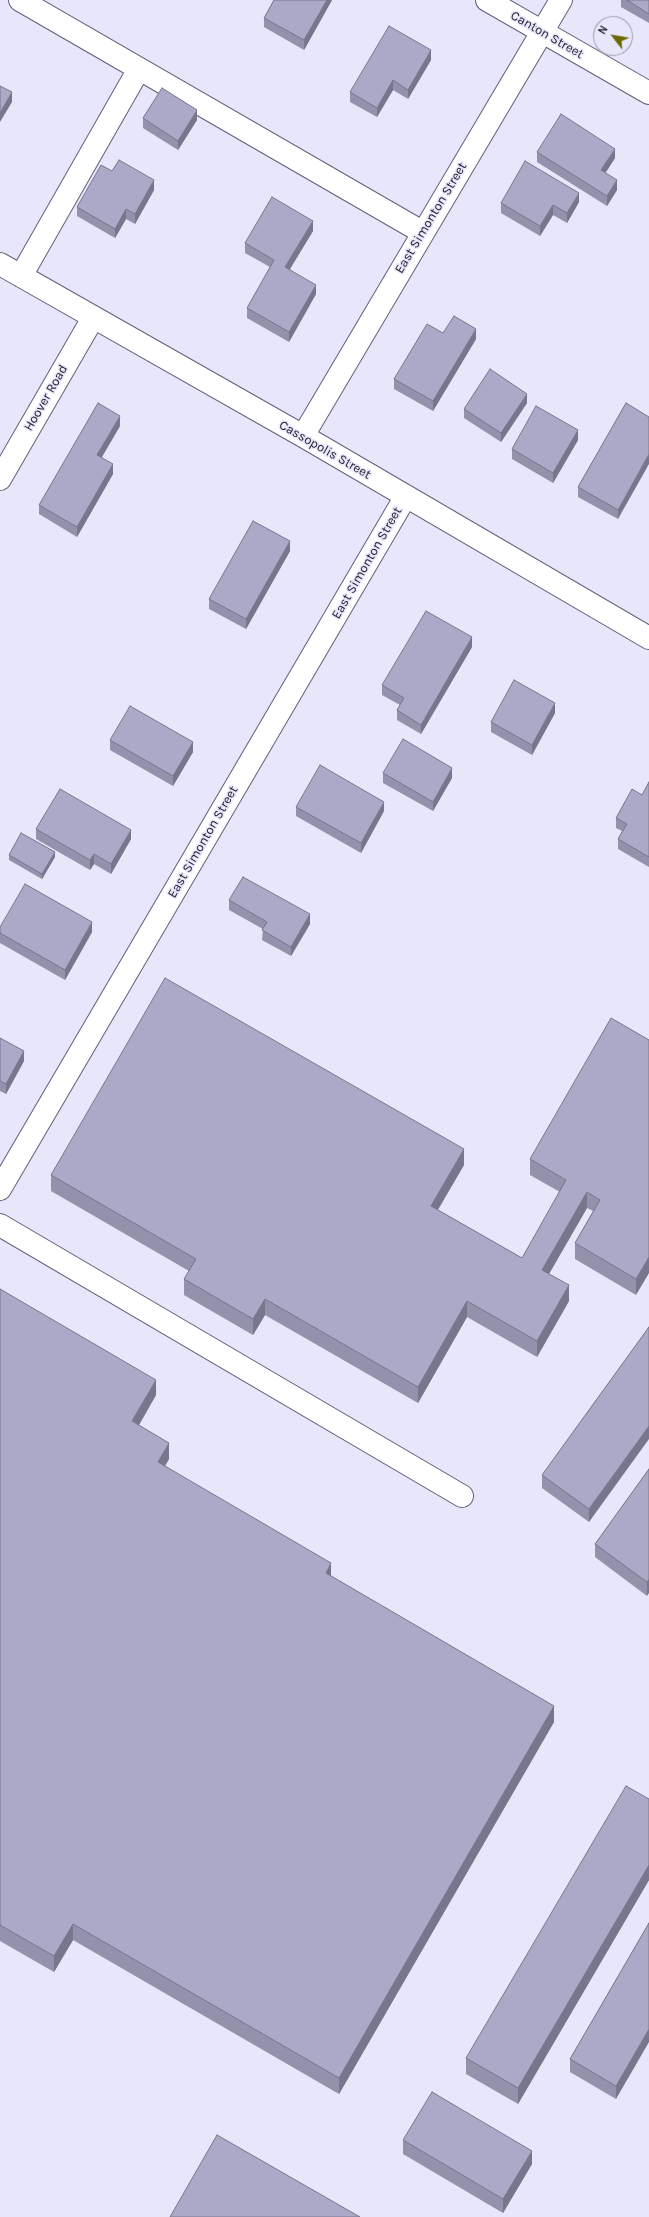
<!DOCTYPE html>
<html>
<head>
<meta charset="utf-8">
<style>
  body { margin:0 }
  #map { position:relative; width:649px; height:2217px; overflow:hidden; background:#e7e6fa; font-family:Karla,sans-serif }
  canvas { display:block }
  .north { position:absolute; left:593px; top:16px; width:40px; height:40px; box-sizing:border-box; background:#e7e6fa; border:1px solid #9998a9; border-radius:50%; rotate:301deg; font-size:11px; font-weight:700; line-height:16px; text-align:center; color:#252430 }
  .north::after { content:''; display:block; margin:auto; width:14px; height:18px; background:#6b6801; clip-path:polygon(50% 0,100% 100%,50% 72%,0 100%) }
</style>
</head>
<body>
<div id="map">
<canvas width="649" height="2217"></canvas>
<div class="north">N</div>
</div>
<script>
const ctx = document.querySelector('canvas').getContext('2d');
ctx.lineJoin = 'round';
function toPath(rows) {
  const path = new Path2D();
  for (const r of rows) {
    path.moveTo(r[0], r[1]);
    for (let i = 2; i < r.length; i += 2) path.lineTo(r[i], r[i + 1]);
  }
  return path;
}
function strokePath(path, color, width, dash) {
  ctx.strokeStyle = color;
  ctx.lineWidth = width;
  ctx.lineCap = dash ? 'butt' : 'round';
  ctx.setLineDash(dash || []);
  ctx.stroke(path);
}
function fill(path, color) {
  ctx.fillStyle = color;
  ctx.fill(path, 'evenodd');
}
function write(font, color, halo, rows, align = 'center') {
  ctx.font = font + ' Karla,sans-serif';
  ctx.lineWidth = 3;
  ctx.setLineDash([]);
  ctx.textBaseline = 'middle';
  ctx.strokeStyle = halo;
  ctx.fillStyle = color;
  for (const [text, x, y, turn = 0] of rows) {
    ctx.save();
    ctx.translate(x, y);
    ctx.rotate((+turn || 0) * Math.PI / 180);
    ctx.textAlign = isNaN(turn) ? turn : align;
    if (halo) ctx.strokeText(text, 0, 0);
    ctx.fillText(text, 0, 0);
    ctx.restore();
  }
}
const minor = toPath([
  [20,0,422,232],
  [487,0,649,93],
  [0,264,303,436,649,638],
  [21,276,139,69],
  [303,436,561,0],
  [0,479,93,318],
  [0,1189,406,496],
  [0,1225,462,1496]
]);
strokePath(minor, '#61607b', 24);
strokePath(minor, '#fff', 22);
fill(toPath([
  [274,0,332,0,304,50,264,27,264,18],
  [621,0,649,0,649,23,621,7],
  [431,60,408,99,393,90,377,117,350,102,350,92],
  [143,118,197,120,178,150,143,128],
  [537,152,615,158,605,173,617,190,607,206,537,162],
  [112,171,154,190,135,224,126,219,115,238,77,216,77,207],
  [579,202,567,223,553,215,540,236,501,213,501,203],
  [313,231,290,269,316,294,289,342,247,318,247,308,270,267,245,253,245,243],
  [443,333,476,339,433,411,394,389,394,379],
  [527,403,501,442,464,418,464,409],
  [626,403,618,519,578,497,578,487],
  [120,426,102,457,113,474,77,537,39,514,39,505],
  [578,440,553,483,512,459,512,449],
  [290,551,246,629,209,609,209,599],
  [472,647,421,734,397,720,397,710,400,705,382,695,382,685],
  [555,713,532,755,491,732,491,722],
  [110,740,193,752,173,786,110,750],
  [383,773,452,778,433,811,383,783],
  [649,782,649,867,618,849,618,839,622,831,616,828,616,818,642,795],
  [296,807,384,811,361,853,296,816],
  [36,829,131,839,111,874,94,864,90,870,36,839],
  [9,855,55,857,42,879,9,860],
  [229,900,310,924,291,956,262,940,263,929,229,910],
  [0,927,92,932,65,980,0,943],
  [0,1038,24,1061,6,1094,0,1091],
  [649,1040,636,1295,575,1259,575,1243,593,1211,587,1208,549,1274,569,1301,537,1357,467,1317,418,1403,265,1315,253,1335,184,1295,184,1279,189,1271,51,1191,51,1175,464,1165,438,1210,522,1258,560,1192,530,1175,530,1159],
  [0,1289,156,1395,139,1425,169,1459,165,1466,331,1576,554,1722,339,2094,73,1940,54,1972,0,1941],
  [649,1327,589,1522,542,1488,542,1475],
  [649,1469,647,1596,595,1557,595,1544],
  [649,1799,649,1880,518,2104,466,2074,466,2058],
  [649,1923,616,2099,570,2072,570,2059],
  [403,2140,532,2164,503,2213,403,2154]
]), '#9391ac');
fill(toPath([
  [327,0,332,0,304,50,304,40],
  [431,50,431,60,408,99,408,90],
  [393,80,393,90,377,117,377,108],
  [12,92,12,102,0,122,0,113],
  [197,110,197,120,178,150,178,141],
  [615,149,615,158,601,180,601,170],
  [154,180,154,190,135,224,135,214],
  [617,180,617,190,607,206,607,196],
  [579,193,579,202,567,223,567,213],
  [553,205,553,215,540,236,540,226],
  [126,209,126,219,115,238,115,229],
  [313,221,313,231,285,277,285,267],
  [316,285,316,294,289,342,289,332],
  [476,329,476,339,433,411,433,401],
  [527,394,527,403,501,442,501,433],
  [120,416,120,426,97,465,97,455],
  [578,430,578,440,553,483,553,473],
  [649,454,649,464,618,519,618,510],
  [113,464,113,474,77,537,77,527],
  [290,541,290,551,246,629,246,619],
  [472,637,472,647,421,734,421,725],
  [555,703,555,713,532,755,532,745],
  [193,742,193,752,173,786,173,776],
  [452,768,452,778,433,811,433,802],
  [384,802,384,811,361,853,361,843],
  [131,830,131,839,111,874,111,864],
  [55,852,55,857,42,879,42,874],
  [94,854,94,864,90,870,90,860],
  [310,914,310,924,291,956,291,947],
  [92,922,92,932,65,980,65,970],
  [24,1051,24,1061,6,1094,6,1084],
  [464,1149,464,1165,431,1221,431,1206],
  [587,1192,587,1208,542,1286,542,1270],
  [649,1257,649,1273,636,1295,636,1279],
  [569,1285,569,1301,537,1357,537,1341],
  [265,1299,265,1315,253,1335,253,1319],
  [467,1301,467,1317,418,1403,418,1387],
  [156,1380,156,1395,132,1437,132,1421],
  [649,1426,649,1439,589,1522,589,1509],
  [169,1443,169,1459,158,1478,158,1462],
  [331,1563,331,1578,326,1573],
  [649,1579,649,1593,647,1596,647,1582],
  [554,1706,554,1722,339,2094,339,2078],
  [649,1865,649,1880,518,2104,518,2088],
  [73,1924,73,1940,54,1972,54,1956],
  [649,2029,649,2042,616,2099,616,2086],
  [532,2151,532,2164,503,2213,503,2199]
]), '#78768c');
const building = toPath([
  [274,0,327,0,304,40,264,18,274,0],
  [627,0,649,0,649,14,627,0],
  [389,26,431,50,408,90,393,80,377,108,350,92,389,26],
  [0,86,12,92,0,113,0,86],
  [162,88,197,110,178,141,143,118,162,88],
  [561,114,615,149,601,170,617,180,607,196,537,152,561,114],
  [119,160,154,180,135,214,126,209,115,229,77,207,101,165,112,171,119,160],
  [525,161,579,193,567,213,553,205,540,226,501,203,525,161],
  [272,197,313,221,285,267,316,285,289,332,247,308,274,260,245,243,272,197],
  [454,316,476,329,433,401,394,379,427,324,443,333,454,316],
  [490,369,527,394,501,433,464,409,490,369],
  [98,403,120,416,97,455,113,464,77,527,39,505,98,403],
  [626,403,649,417,649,454,618,510,578,487,626,403],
  [536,406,578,430,553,473,512,449,536,406],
  [253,521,290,541,246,619,209,599,253,521],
  [426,611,472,637,421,725,397,710,404,698,382,685,426,611],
  [514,680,555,703,532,745,491,722,514,680],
  [130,706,193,742,173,776,110,740,130,706],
  [403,739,452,768,433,802,383,773,403,739],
  [320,765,384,802,361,843,296,807,320,765],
  [649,782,649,857,618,839,627,824,616,818,632,789,642,795,649,782],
  [60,789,131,830,111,864,94,854,90,860,36,829,60,789],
  [21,833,55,852,42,874,9,855,21,833],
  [243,877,310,914,291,947,262,930,267,922,229,900,243,877],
  [25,884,92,922,65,970,0,933,0,927,25,884],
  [165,978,464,1149,431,1206,522,1258,566,1180,530,1159,611,1018,649,1040,649,1257,636,1279,575,1243,600,1200,587,1192,542,1270,569,1285,537,1341,467,1301,418,1387,265,1299,253,1319,184,1279,196,1259,51,1175,165,978],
  [0,1038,24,1051,6,1084,0,1081,0,1038],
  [0,1289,156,1380,132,1421,169,1443,158,1462,331,1563,326,1573,554,1706,339,2078,73,1924,54,1956,0,1925,0,1289],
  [649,1327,649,1426,589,1509,542,1475,649,1327],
  [649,1469,649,1579,647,1582,595,1544,649,1469],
  [626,1786,649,1799,649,1865,518,2088,466,2058,626,1786],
  [649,1923,649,2029,616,2086,570,2059,649,1923],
  [432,2092,532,2151,503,2199,403,2140,432,2092],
  [217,2135,360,2217,170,2217,217,2135]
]);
fill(building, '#aba9c8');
strokePath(building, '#78768c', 1);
write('13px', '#252430', '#e7e6fa', [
  ["Canton Street",547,35,30],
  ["East Simonton Street",431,218,-59],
  ["Hoover Road",46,398,-60],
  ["Cassopolis Street",325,450,30],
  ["East Simonton Street",367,563,-60],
  ["East Simonton Street",203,842,-60]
]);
</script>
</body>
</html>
